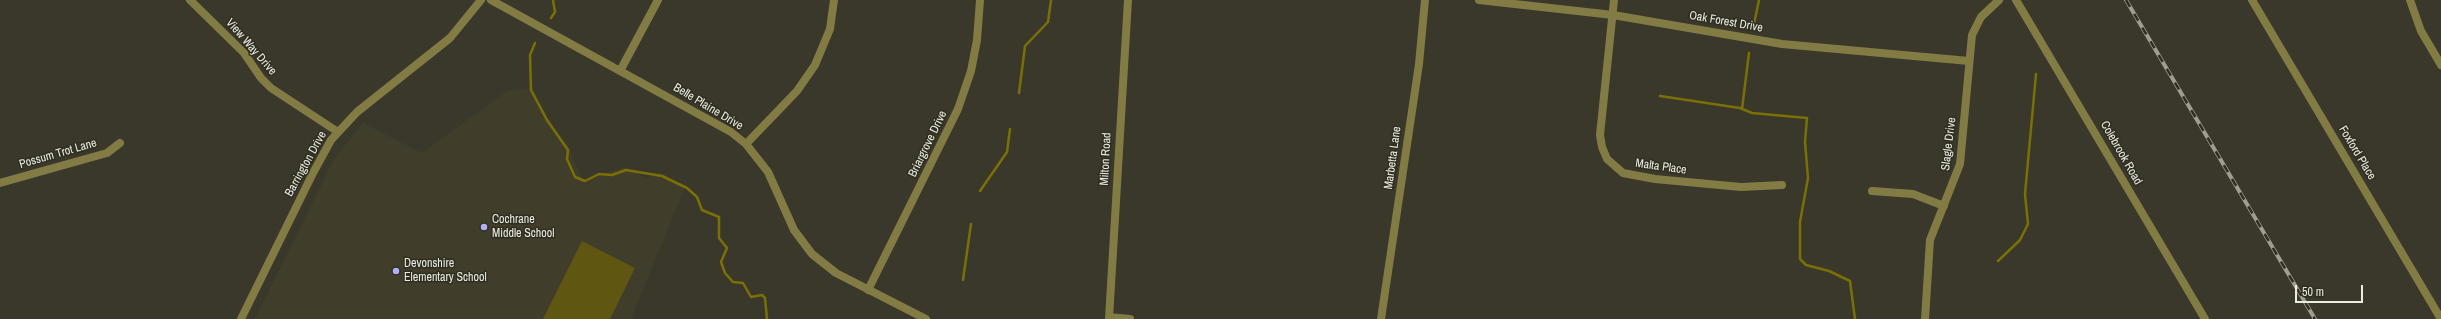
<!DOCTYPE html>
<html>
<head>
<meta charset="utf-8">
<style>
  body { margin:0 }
  #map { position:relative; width:2441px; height:319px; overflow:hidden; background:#3a382b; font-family:"Archivo Narrow",sans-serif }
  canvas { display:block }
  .scale { position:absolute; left:2295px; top:285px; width:68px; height:18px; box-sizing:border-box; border:2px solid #ebebe2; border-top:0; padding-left:5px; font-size:12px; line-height:14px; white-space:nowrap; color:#ebebe2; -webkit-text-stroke:3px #2f2e21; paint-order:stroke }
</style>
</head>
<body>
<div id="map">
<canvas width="2441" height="319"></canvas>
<div class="scale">50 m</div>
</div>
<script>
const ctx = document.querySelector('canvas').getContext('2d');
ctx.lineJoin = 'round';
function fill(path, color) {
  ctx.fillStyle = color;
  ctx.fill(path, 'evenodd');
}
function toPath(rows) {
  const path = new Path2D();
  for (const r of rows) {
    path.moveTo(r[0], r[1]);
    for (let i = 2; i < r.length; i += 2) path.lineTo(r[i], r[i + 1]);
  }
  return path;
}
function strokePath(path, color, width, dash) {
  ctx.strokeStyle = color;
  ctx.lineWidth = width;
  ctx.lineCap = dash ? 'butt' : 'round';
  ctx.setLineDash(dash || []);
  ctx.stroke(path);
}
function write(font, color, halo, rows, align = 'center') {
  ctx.font = font + ' "Archivo Narrow",sans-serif';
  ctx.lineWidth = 3;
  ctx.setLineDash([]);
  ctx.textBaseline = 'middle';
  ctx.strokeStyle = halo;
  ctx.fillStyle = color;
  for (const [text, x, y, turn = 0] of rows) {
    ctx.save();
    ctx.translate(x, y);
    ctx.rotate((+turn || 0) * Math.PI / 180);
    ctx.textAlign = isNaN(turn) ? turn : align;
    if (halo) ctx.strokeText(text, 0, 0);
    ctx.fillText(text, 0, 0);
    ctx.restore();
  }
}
fill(toPath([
  [533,88,554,131,568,146,583,181,625,167,646,178,660,172,685,187,631,319,255,319,334,159,363,123,422,153,507,91]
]), '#403e2a');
fill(toPath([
  [582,241,635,268,610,319,543,319]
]), '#5e5611');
strokePath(toPath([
  [551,18,555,12,553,0],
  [1754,24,1759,0],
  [535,43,530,55,531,90,547,120,568,150,567,159,575,177,585,181,599,174,612,175,626,170,662,176,687,188,697,197,702,210,719,217,719,238,727,248,721,262,725,273,733,282,743,283,751,297,762,295,765,298,767,319],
  [1019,93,1025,46,1048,22,1051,0],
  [1660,96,1740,108,1752,113,1807,118,1805,142,1808,178,1800,222,1800,259,1806,265,1829,271,1850,281,1855,319],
  [1742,109,1749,53],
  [980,191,1007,152,1010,129],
  [1998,261,2020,240,2028,224,2025,194,2036,74],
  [963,280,971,224]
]), '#7a7006', 2.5);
strokePath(toPath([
  [190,0,244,53,261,78,271,88,338,132],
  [491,0,731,132,746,144,768,172,794,230,812,254,836,273,926,319],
  [1479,0,1613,15,1782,44,1969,61],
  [1614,0,1600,135,1602,147,1607,159,1623,173,1655,179,1741,187,1782,185],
  [2016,0,2205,319],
  [2252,0,2441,319],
  [2410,0,2421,31,2441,65],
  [620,71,658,0],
  [746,144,797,91,815,65,830,29,834,0],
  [0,183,107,153,120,143],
  [1872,191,1913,194,1944,206],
  [868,290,958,109,971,71,977,40,980,0],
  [1381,319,1419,64,1425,0],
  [1925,319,1930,240,1960,164,1972,35,1981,17,1999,0]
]), '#827c44', 8);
strokePath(toPath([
  [1109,317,1130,319],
  [241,319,313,173,331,140,357,112,450,38,481,0],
  [1109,319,1128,0]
]), '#827c44', 8);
const rail = toPath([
  [2126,0,2315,319]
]);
strokePath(rail, '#9e9e93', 4);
strokePath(rail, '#2f2e21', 2.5, [8]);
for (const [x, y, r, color] of [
  [484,227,4,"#adaffb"],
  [396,271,4,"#adaffb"]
]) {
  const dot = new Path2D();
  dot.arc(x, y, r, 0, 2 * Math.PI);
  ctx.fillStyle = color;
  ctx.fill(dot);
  strokePath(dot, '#2f2e21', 1.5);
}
write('12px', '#ebebe2', '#2f2e21', [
  ["Oak Forest Drive",1726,22,10],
  ["View Way Drive",251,47,49],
  ["Belle Plaine Drive",708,107,31],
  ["Briargrove Drive",928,144,-64],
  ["Slagle Drive",1949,144,-83],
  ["Colebrook Road",2121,153,60],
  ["Foxford Place",2357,153,59],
  ["Possum Trot Lane",58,154,-16],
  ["Marbetta Lane",1393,158,-82],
  ["Milton Road",1106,159,-87],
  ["Barrington Drive",306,164,-61],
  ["Malta Place",1661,167,8]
]);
write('12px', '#ebebe2', '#2f2e21', [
  ["Cochrane",492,220],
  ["Middle School",492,234],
  ["Devonshire",404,264],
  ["Elementary School",404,278]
], 'left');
</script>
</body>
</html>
